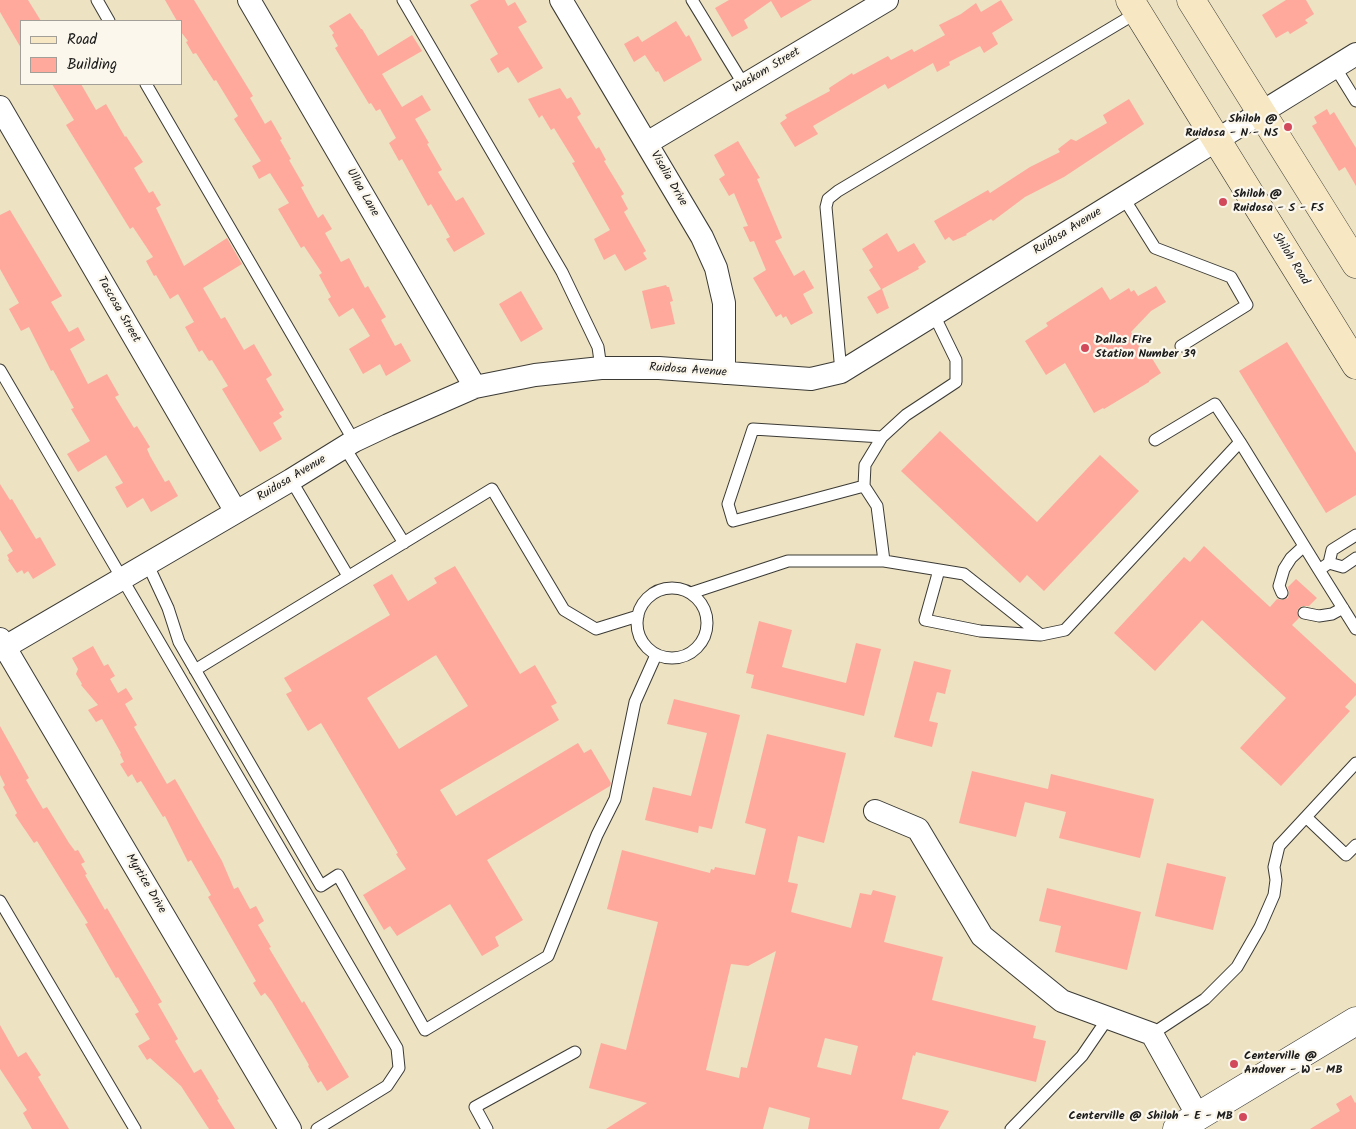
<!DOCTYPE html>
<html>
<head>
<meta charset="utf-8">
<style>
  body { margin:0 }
  #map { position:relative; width:1356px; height:1129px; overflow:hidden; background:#ede2c2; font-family:Kalam,sans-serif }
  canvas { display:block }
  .legend { position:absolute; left:20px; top:20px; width:162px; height:65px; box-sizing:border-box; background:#fbf7ec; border:1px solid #a29f99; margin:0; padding:6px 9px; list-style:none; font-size:15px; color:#1c1c1c }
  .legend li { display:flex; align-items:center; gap:10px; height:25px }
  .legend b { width:25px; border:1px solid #a29f99 }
</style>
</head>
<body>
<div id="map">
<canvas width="1356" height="1129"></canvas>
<ul class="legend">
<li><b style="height:6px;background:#f7e8c3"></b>Road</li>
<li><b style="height:14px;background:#ffa99d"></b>Building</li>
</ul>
</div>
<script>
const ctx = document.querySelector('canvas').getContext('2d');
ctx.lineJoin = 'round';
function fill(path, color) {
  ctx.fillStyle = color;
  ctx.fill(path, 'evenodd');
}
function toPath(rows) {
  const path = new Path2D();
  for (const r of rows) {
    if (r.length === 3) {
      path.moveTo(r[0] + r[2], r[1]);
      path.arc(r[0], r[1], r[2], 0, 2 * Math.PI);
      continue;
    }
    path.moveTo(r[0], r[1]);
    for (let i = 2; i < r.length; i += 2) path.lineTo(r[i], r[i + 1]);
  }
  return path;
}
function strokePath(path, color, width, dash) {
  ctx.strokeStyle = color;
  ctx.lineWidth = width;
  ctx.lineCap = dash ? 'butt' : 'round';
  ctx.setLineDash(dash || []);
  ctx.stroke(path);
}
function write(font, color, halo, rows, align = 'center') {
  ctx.font = font + ' Kalam,sans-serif';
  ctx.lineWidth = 4.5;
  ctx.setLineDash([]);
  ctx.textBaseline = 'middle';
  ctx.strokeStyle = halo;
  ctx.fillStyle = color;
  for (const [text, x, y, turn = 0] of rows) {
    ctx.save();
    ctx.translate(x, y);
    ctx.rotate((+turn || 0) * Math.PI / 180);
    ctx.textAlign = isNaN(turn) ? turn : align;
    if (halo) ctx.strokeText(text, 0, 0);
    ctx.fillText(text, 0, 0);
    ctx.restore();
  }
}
fill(toPath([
  [0,0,28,0,41,21,21,21,21,48,0,12],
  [165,0,194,0,253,96,250,98,265,124,271,120,282,139,280,140,291,159,289,160,304,186,301,187,318,218,323,214,332,229,325,233,341,262,349,258,365,288,368,286,386,317,381,320,395,346,401,343,411,361,386,376,380,364,363,374,349,349,370,336,353,308,339,317,328,299,331,297,319,275,322,273,304,246,301,248,278,209,289,203,270,173,259,179,252,166,261,161,234,119,238,116,216,80,214,81,196,53,193,54,186,42,188,41,181,32,181,21,177,21],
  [479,0,505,0,508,6,515,2,527,22,518,27,543,68,518,83,508,67,498,73,490,59,498,54,470,5],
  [729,0,812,0,781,18,771,1,744,20,748,28,732,37,715,8],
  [1001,0,1013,20,992,33,998,44,984,53,980,46,949,62,950,65,937,72,933,63,888,89,885,84,813,126,818,134,795,147,780,123,787,118,785,115,830,91,829,88,852,73,853,75,888,56,891,60,912,49,914,52,945,35,939,25,961,14,976,3,981,12],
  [1286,0,1306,0,1314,14,1305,20,1308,23,1290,34,1288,31,1276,38,1262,15],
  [350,13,361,29,362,29,378,56,412,35,422,51,382,74,402,107,422,95,431,110,415,119,429,143,427,144,442,170,438,172,456,201,463,197,485,234,454,252,446,239,450,237,431,204,428,206,402,159,399,161,389,143,396,138,380,109,376,111,371,103,369,104,335,48,338,46,332,35,334,33,329,26],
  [676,21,686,37,689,35,702,60,664,82,658,71,656,72,645,55,634,62,624,44,638,36,642,42],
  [52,84,81,84,96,110,106,104,125,137,126,136,143,162,134,168,149,193,153,191,161,205,156,208,184,266,227,238,242,264,203,288,221,319,225,317,244,350,254,344,272,375,266,379,284,410,279,413,282,417,273,423,282,439,260,452,222,389,228,386,212,360,209,361,202,350,199,352,185,327,194,322,178,294,170,299,156,275,154,276,146,261,153,257,133,227,130,229,66,125,74,120],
  [560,88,567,99,571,97,581,114,577,117,596,149,599,147,606,160,604,161,624,194,621,196,628,209,624,212,646,251,643,253,647,259,625,271,615,254,604,260,594,239,610,230,572,163,575,162,554,128,551,130,542,115,539,118,528,99],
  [1129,99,1144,124,1064,177,1025,197,993,221,991,219,966,234,967,235,953,241,949,237,945,240,934,221,988,190,990,193,1030,167,1060,152,1058,149,1071,139,1076,141,1107,123,1103,115],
  [1327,109,1330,115,1334,112,1356,148,1356,186,1345,167,1339,171,1312,126,1317,123,1314,117],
  [738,141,760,178,757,179,782,238,775,241,794,276,804,270,814,288,803,294,813,313,791,325,786,316,783,318,781,314,776,317,753,278,766,270,754,241,750,242,743,227,748,226,734,193,729,196,719,179,725,175,714,155],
  [10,210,62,296,51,302,69,332,78,327,85,340,70,349,88,384,107,374,119,395,115,397,134,428,137,426,150,447,147,449,150,456,165,482,169,480,178,496,151,512,143,498,127,508,115,487,123,483,106,455,78,472,67,454,90,441,71,409,74,408,53,370,51,371,29,327,21,331,9,309,19,303,0,269,0,215],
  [887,233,898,252,914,243,926,262,918,267,919,269,882,289,889,308,877,314,867,297,881,289,869,270,873,267,862,249],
  [666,285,667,287,669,287,673,301,670,302,675,324,651,329,642,291],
  [1156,286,1166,302,1151,311,1131,332,1146,358,1150,355,1161,373,1149,381,1149,382,1104,409,1103,408,1094,413,1065,363,1046,375,1025,341,1048,326,1046,323,1102,287,1110,300,1129,288,1131,292,1134,290,1138,296],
  [521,291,543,329,521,342,499,304],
  [1287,342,1356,453,1356,495,1326,513,1239,371],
  [940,431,1037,522,1100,455,1139,491,1044,591,1027,575,1020,583,901,471],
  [0,484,10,500,12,499,36,539,40,537,56,565,33,579,28,571,24,574,22,570,17,573,8,560,9,559,7,555,13,551,0,530],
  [1204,546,1270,607,1277,599,1282,600,1288,598,1289,593,1288,587,1296,579,1317,598,1309,606,1302,606,1299,608,1297,612,1299,618,1292,625,1356,684,1356,695,1345,707,1350,711,1281,786,1240,748,1286,698,1202,620,1155,671,1114,633,1184,557,1190,562],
  [455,566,520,674,535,665,557,703,551,706,559,720,440,790,456,816,578,743,584,753,591,749,611,783,610,786,487,860,523,920,495,937,499,946,482,956,450,904,397,936,390,926,384,930,363,895,406,869,396,854,398,853,321,723,308,731,286,694,292,691,284,678,390,615,373,585,392,574,408,601,437,583,434,578],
  [436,655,468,706,399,749,367,698],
  [759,621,792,630,782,667,846,683,856,643,881,649,864,716,751,688,754,675,746,673],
  [93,646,104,666,108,664,115,676,110,679,118,693,126,688,133,699,125,704,137,725,134,727,167,784,175,779,222,861,234,889,238,887,250,909,256,906,264,921,258,925,271,947,269,948,302,1003,304,1001,349,1077,327,1091,321,1081,318,1083,308,1066,309,1065,272,1002,265,993,261,996,253,983,256,981,208,897,211,895,191,860,188,862,165,816,163,817,141,781,137,783,132,774,128,777,120,764,124,762,120,754,121,753,102,719,96,722,88,710,98,705,81,685,82,684,76,674,78,669,72,658],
  [914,661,951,670,945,694,937,692,929,721,938,723,932,747,894,737],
  [674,699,740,715,712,829,699,826,698,833,645,820,653,787,691,796,707,733,667,724],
  [0,726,29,778,26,780,43,809,47,807,69,843,75,851,78,850,85,862,81,864,87,874,85,875,105,910,107,908,162,1002,158,1004,178,1039,175,1041,194,1073,201,1069,219,1099,217,1100,235,1129,209,1129,181,1086,150,1058,147,1060,138,1046,150,1039,135,1014,139,1012,118,977,116,978,85,924,88,923,37,841,34,843,15,815,17,813,3,787,5,785,0,775],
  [767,734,846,753,824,843,798,836,788,882,798,884,791,912,851,928,860,893,871,895,873,890,896,896,884,942,943,957,932,1000,1036,1026,1033,1038,1046,1041,1036,1082,916,1052,915,1056,913,1055,902,1099,949,1111,939,1129,808,1129,810,1118,769,1107,763,1129,606,1129,647,1103,589,1088,601,1043,626,1050,658,922,607,909,622,850,710,873,711,869,714,870,715,867,755,875,766,829,745,823],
  [776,951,747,1068,741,1067,739,1078,706,1070,731,964,748,966],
  [825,1038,858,1046,851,1075,817,1067],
  [972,771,1048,789,1051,774,1154,799,1140,858,1059,838,1066,812,1025,802,1016,837,959,823],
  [1167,863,1226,877,1213,930,1155,916],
  [1047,888,1141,912,1127,970,1055,952,1061,926,1039,921],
  [0,1025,18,1057,26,1052,41,1075,38,1077,69,1129,32,1129,23,1113,27,1110,0,1069],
  [1351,1095,1355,1103,1356,1102,1356,1129,1310,1129,1340,1111,1336,1104]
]), '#ffa99d');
const service = toPath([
  [97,0,109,21],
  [403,0,562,272,598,347,601,368],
  [692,0,744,85],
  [1335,67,1356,101],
  [146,84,354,441],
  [1123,197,1155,248,1231,277,1247,305,1181,346],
  [0,370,397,1048,399,1068,387,1086,317,1129],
  [841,372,826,207,828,199,838,191,1138,12],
  [1240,442,1319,570,1329,563,1332,550,1356,535],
  [345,448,404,543],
  [291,480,348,576],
  [864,486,733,521,728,504,753,429,882,437],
  [884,561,964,574,1041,635,1065,630,1240,442,1215,404,1155,440],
  [147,563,168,608,179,642,321,886,338,875,425,1030,548,956,597,835,615,799,635,702,656,655],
  [1329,563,1343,567,1356,558],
  [939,570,925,620,980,631,1040,635],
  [1319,570,1356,629],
  [672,623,35],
  [691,593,788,561,884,561,877,506,864,486,865,465,882,437,906,415,956,382,956,360,934,315],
  [1282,593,1279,586,1284,569,1291,558,1304,546],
  [1304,613,1319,616,1332,614,1343,608],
  [195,670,492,489,564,610,596,629,638,616],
  [1306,817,1346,855,1356,845],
  [0,901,135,1129],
  [1152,1034,1205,999,1237,967,1260,927,1274,895,1276,880,1274,867,1279,846,1356,763],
  [487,1129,475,1107,575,1052],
  [1011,1129,1082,1056,1108,1018]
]);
const minor = toPath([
  [249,0,475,387],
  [561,0,702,237,716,268,724,303,724,373],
  [0,107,236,512],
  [647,143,887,0],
  [0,639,290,1129],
  [0,650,291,480,354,441,388,425,475,387,535,375,601,368,659,368,811,379,841,372,1356,54],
  [875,811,918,829,982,936,1062,1001,1152,1034,1198,1116]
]);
const tertiary = toPath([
  [1177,1129,1356,1021]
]);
const secondary = toPath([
  [1130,0,1356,365],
  [1191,0,1356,264]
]);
strokePath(service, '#3b3a35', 13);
strokePath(minor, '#3b3a35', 24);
strokePath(tertiary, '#3b3a35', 29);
strokePath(secondary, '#3b3a35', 29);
strokePath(service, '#fff', 11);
strokePath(minor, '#fff', 22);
strokePath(tertiary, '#fff', 28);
strokePath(secondary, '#f7e8c3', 28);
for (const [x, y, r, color] of [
  [1288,127,5,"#d1495b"],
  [1223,202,5,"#d1495b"],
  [1085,348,5,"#d1495b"],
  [1234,1064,5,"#d1495b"],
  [1243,1117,5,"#d1495b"]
]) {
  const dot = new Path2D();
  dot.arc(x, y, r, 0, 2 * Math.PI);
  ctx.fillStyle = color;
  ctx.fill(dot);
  strokePath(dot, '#fbf7ec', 2);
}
write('12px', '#1c1c1c', '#fbf7ec', [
  ["Waskom Street",767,71,-31],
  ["Visalia Drive",668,179,60],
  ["Ulloa Lane",362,193,60],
  ["Ruidosa Avenue",1068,232,-32],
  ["Shiloh Road",1290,259,58],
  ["Tascosa Street",118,310,60],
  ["Ruidosa Avenue",688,371,4],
  ["Ruidosa Avenue",292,479,-31],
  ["Myrtice Drive",145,884,59]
]);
write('bold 12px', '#1c1c1c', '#fbf7ec', [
  ["Shiloh @",1278,120,"right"],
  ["Ruidosa - N - NS",1278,134,"right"],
  ["Shiloh @",1233,195],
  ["Ruidosa - S - FS",1233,209],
  ["Dallas Fire",1095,341],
  ["Station Number 39",1095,355],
  ["Centerville @",1244,1057],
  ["Andover - W - MB",1244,1071],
  ["Centerville @ Shiloh - E - MB",1233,1117,"right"]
], 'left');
</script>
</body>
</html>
